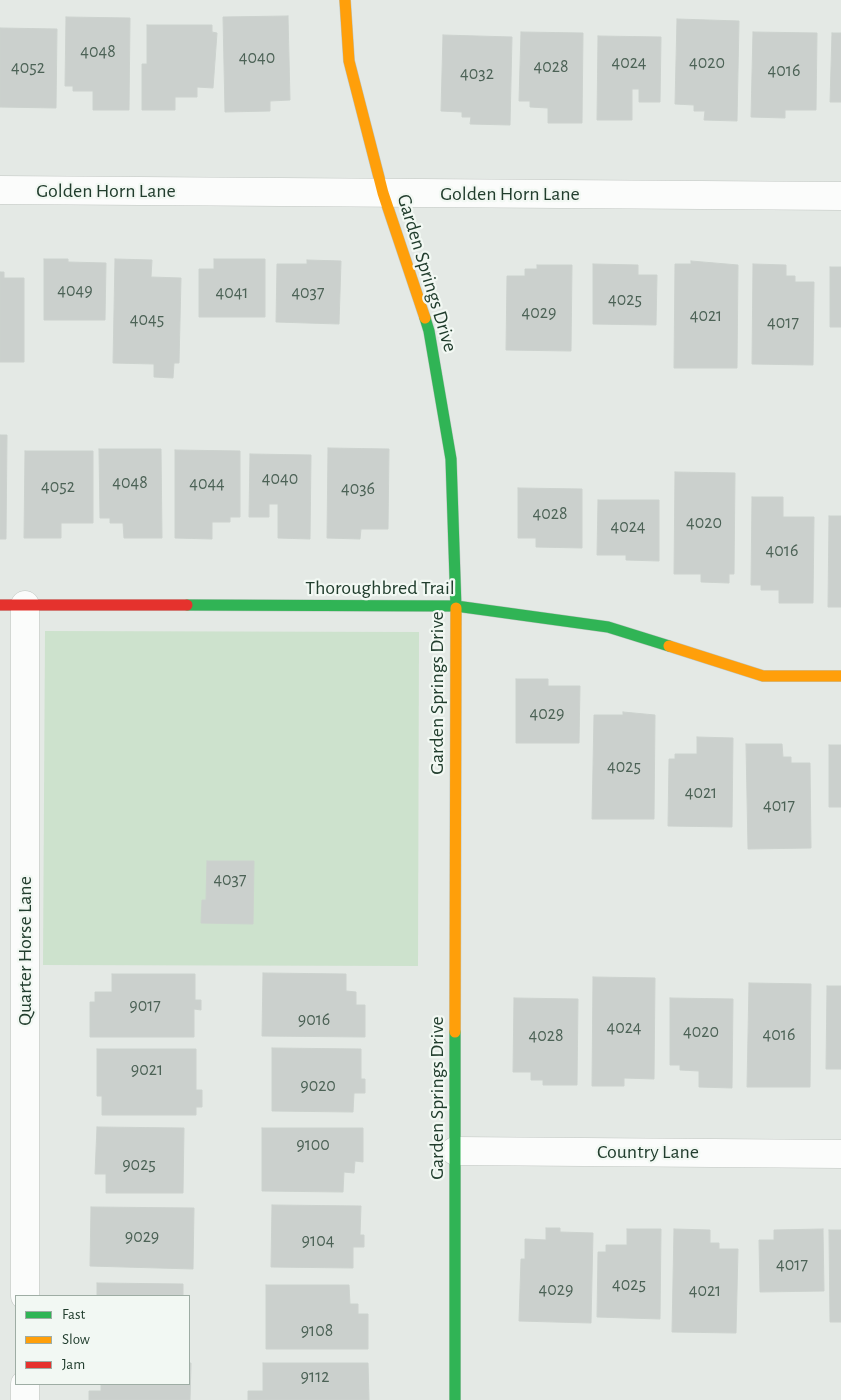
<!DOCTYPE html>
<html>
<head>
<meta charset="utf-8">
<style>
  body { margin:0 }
  #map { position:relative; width:841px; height:1400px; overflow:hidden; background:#e4e9e5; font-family:"Alegreya Sans",sans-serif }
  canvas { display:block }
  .legend { position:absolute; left:15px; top:1295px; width:175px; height:90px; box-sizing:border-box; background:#f2f8f3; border:1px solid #9eada4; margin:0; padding:6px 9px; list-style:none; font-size:15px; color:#213d2d }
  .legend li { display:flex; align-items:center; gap:10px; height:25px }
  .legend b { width:25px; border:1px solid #9eada4 }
</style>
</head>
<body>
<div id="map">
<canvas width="841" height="1400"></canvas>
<ul class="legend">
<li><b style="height:6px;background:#30b455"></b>Fast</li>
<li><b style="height:6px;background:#ff9f0a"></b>Slow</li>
<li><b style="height:6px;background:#e5322d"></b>Jam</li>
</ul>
</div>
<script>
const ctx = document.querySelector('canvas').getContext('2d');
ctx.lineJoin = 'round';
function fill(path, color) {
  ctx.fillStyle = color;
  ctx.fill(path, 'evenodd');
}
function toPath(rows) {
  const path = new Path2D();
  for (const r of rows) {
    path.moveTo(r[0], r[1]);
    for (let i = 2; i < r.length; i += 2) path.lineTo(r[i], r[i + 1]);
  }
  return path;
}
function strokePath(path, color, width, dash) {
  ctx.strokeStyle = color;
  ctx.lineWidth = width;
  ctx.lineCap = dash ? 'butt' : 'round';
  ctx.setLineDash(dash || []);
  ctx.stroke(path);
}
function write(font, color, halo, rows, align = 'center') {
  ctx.font = font + ' "Alegreya Sans",sans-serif';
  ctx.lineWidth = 4.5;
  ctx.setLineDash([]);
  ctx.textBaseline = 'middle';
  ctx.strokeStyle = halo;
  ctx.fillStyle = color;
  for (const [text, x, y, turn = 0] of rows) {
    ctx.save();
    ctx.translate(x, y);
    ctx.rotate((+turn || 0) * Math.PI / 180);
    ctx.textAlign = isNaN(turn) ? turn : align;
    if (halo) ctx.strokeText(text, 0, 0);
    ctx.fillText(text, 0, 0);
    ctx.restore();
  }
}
fill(toPath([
  [45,631,419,632,418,966,43,965]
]), '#cde2cd');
const building = toPath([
  [288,16,290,100,270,101,270,111,225,112,223,17,288,16],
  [66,17,130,18,129,110,93,110,93,91,73,91,73,86,65,86,66,17],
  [677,19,739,21,737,121,704,120,705,111,694,111,694,105,675,104,677,19],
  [147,25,212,25,212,32,217,33,213,88,197,87,197,97,175,97,175,110,142,110,142,64,147,64,147,25],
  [0,28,57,29,56,108,0,107,0,28],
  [521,32,583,33,582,123,548,123,548,108,530,107,530,101,519,101,521,32],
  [753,32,817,33,816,110,785,110,785,118,751,117,753,32],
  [832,33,841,33,841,102,830,102,832,33],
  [443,35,512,37,510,125,470,124,471,117,462,117,462,112,441,111,443,35],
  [598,36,661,37,660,102,639,102,639,89,632,89,632,120,597,120,598,36],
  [44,259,68,259,68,262,106,263,105,320,44,320,44,259],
  [115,259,152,260,151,277,181,278,179,363,174,363,173,378,154,377,154,364,113,363,115,259],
  [214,259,265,259,265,317,199,317,199,269,214,269,214,259],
  [307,260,341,261,339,324,276,322,277,264,307,264,307,260],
  [691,261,738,265,737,368,674,368,675,264,691,264,691,261],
  [593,264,638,265,638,275,657,275,656,325,593,324,593,264],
  [753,264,786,265,786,276,795,276,795,282,814,282,813,365,752,364,753,264],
  [537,265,572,265,571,351,506,350,507,276,525,276,525,269,537,269,537,265],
  [830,267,841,267,841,327,830,327,830,267],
  [0,272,4,272,4,278,24,278,24,362,0,362,0,272],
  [0,435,7,435,6,539,0,539,0,435],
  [328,448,389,449,388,529,361,529,360,539,327,538,328,448],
  [99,449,161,449,162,538,124,538,123,523,110,523,110,518,100,518,99,449],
  [175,450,240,451,240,517,230,517,230,522,212,522,212,539,175,538,175,450],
  [25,451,93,451,93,523,61,523,61,538,24,538,25,451],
  [250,454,311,455,310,539,278,538,278,504,269,504,269,517,249,517,250,454],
  [675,472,735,473,734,574,729,574,729,583,701,582,701,574,674,574,675,472],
  [518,488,582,489,582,548,536,547,536,538,518,538,518,488],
  [752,497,783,497,783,517,814,517,813,603,779,603,779,590,761,590,761,585,751,585,752,497],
  [598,500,659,500,659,561,626,560,626,555,597,555,598,500],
  [829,516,841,516,841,607,828,607,829,516],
  [516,679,548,679,548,686,580,686,579,743,516,743,516,679],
  [623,712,655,715,654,819,592,819,594,715,623,715,623,712],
  [697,737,733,738,732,827,668,826,669,759,675,759,675,754,697,754,697,737],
  [746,744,782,744,783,757,791,757,791,763,810,763,811,848,748,849,746,744],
  [829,745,841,745,841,807,829,807,829,745],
  [207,861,254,861,253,924,201,923,202,900,206,900,207,861],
  [263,973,346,974,346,991,356,992,356,1005,365,1005,365,1037,262,1036,263,973],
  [112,974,195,974,195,1000,201,1000,201,1010,194,1009,194,1037,90,1037,90,1002,95,1002,95,992,112,992,112,974],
  [593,977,655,978,654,1079,624,1078,624,1086,592,1086,593,977],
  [749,983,811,984,810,1087,747,1087,749,983],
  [827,986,841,986,841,1069,826,1069,827,986],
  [514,998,578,999,577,1085,543,1085,543,1080,531,1080,531,1072,513,1072,514,998],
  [670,998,733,999,732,1088,699,1087,699,1071,680,1070,680,1065,670,1065,670,998],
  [272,1048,361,1049,361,1079,365,1079,365,1093,354,1093,353,1112,272,1111,272,1048],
  [97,1049,196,1049,196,1090,202,1090,202,1107,196,1107,196,1115,102,1115,102,1096,97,1096,97,1049],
  [97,1127,184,1128,183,1193,106,1193,106,1174,95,1174,97,1127],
  [262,1128,363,1128,363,1162,355,1161,354,1173,344,1172,343,1192,262,1191,262,1128],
  [272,1205,361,1206,360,1235,364,1235,364,1247,353,1247,353,1268,271,1267,272,1205],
  [91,1207,194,1208,193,1269,90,1266,91,1207],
  [546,1228,560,1228,560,1232,593,1233,591,1323,519,1321,521,1259,525,1259,525,1239,546,1240,546,1228],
  [627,1229,661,1229,660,1319,597,1317,598,1252,606,1252,606,1245,627,1245,627,1229],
  [674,1229,710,1230,710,1243,719,1243,719,1249,738,1249,736,1333,672,1332,674,1229],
  [823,1229,824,1291,760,1292,759,1240,774,1240,774,1230,823,1229],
  [829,1230,841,1230,841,1322,830,1322,829,1230],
  [97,1283,183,1284,183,1296,97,1296,97,1283],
  [266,1285,349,1285,350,1304,358,1304,358,1314,368,1314,368,1349,266,1349,266,1285],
  [189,1363,191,1363,190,1400,89,1400,89,1391,101,1391,101,1384,189,1384,189,1363],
  [263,1363,368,1363,369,1400,248,1400,248,1391,263,1391,263,1363]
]);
fill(building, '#cbd0cd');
strokePath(building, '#ccd2ce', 1);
const street = toPath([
  [0,190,841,196],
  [25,605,25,1296],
  [455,1151,841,1154],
  [25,1384,25,1400]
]);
const fast = toPath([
  [425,318,429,331,451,459,456,608],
  [187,605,456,606,608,627,669,646],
  [455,1400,455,1032]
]);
const slow = toPath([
  [345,0,349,61,383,193,425,318],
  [669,646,763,676,841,676],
  [455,1032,456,608]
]);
const jam = toPath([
  [0,605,187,605]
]);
strokePath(street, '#c1c6c2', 29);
strokePath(fast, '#bdc5c0', 12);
strokePath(slow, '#bdc5c0', 12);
strokePath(jam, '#bdc5c0', 12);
strokePath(street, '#fbfcfb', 28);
strokePath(fast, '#30b455', 11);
strokePath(slow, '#ff9f0a', 11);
strokePath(jam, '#e5322d', 11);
write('18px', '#4c6256', null, [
  ["4048",98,52],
  ["4040",257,58],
  ["4024",629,63],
  ["4020",707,63],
  ["4028",551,67],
  ["4052",28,68],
  ["4016",784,71],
  ["4032",477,74],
  ["4049",75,291],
  ["4041",232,293],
  ["4037",308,293],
  ["4025",625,300],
  ["4029",539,313],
  ["4021",706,316],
  ["4045",147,320],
  ["4017",783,323],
  ["4040",280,479],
  ["4048",130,483],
  ["4044",207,484],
  ["4052",58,487],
  ["4036",358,489],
  ["4028",550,514],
  ["4020",704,523],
  ["4024",628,527],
  ["4016",782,551],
  ["4029",547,714],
  ["4025",624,767],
  ["4021",701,793],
  ["4017",779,806],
  ["4037",230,880],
  ["9017",145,1006],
  ["9016",314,1020],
  ["4024",624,1028],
  ["4020",701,1032],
  ["4016",779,1035],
  ["4028",546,1036],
  ["9021",147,1070],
  ["9020",318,1086],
  ["9100",313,1145],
  ["9025",139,1165],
  ["9029",142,1237],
  ["9104",318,1241],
  ["4017",792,1265],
  ["4025",629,1285],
  ["4029",556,1290],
  ["4021",705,1291],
  ["9108",317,1331],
  ["9112",315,1377]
]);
write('20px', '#213d2d', '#f2f8f3', [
  ["Golden Horn Lane",106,191],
  ["Golden Horn Lane",510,194],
  ["Garden Springs Drive",427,273,73],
  ["Thoroughbred Trail",380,588],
  ["Garden Springs Drive",437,693,-90],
  ["Quarter Horse Lane",25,951,-90],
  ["Garden Springs Drive",437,1098,-90],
  ["Country Lane",648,1152]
]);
</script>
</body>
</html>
